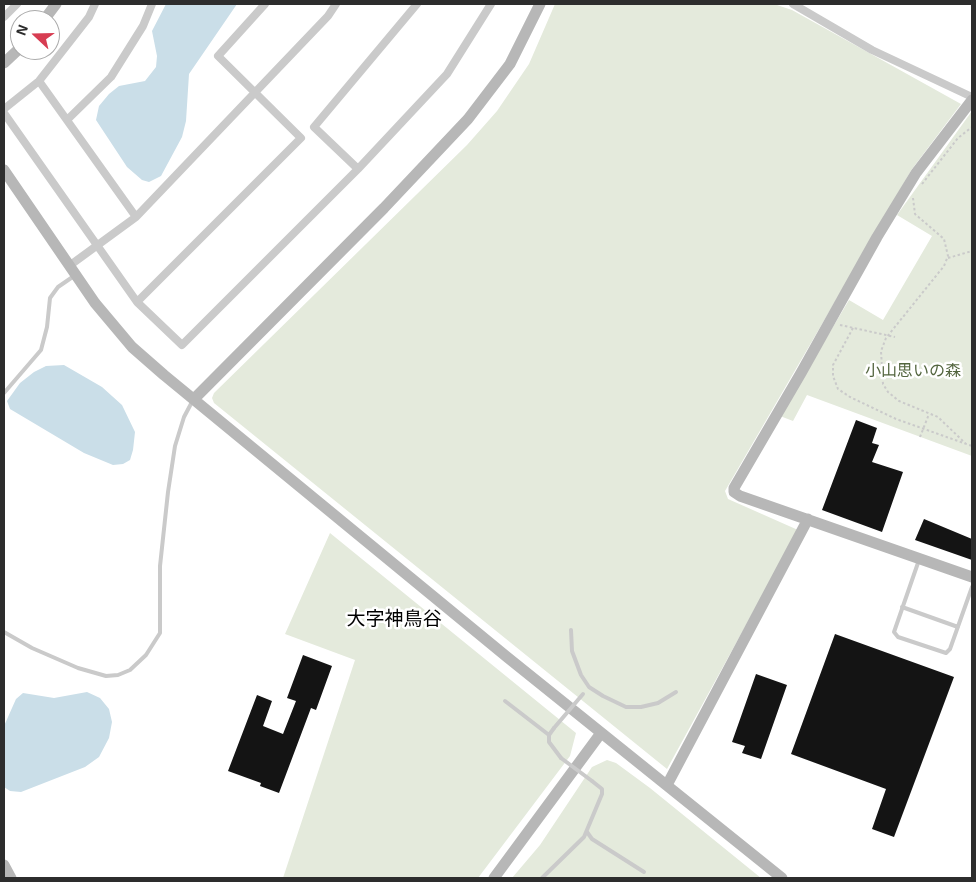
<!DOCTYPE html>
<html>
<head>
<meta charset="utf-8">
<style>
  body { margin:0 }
  #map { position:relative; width:976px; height:882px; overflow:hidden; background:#fff; font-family:"Exo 2",sans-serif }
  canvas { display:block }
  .frame { position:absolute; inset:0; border:5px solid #2d2d2d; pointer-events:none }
  .north { position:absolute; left:10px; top:10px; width:50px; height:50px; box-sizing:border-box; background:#fff; border:1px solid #ababab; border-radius:50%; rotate:291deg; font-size:14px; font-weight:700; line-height:20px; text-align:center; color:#2d2d2d }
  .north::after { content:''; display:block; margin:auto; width:18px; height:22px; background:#d73d52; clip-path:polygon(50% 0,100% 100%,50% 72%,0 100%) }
</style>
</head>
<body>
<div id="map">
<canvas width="976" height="882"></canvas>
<div class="frame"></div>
<div class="north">N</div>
</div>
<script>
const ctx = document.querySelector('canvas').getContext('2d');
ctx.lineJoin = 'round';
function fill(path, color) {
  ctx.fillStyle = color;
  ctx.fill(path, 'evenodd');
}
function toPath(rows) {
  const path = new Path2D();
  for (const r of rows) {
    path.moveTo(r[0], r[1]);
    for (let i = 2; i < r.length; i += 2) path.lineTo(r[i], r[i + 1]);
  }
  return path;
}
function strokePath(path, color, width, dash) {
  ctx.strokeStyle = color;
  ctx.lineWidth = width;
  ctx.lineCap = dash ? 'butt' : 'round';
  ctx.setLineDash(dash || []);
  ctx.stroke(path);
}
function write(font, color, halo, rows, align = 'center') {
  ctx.font = font + ' "Exo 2","Noto Sans JP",sans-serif';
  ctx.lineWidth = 5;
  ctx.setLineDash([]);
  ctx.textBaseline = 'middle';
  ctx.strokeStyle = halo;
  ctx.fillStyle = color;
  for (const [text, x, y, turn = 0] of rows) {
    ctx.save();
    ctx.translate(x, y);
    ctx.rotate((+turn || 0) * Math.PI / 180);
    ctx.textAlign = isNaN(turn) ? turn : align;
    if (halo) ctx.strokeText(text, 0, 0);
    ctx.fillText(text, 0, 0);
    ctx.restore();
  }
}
fill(toPath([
  [555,4,774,4,792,10,961,104,912,169,725,491,728,499,798,530,667,769,214,403,212,398,214,393,467,145,497,111,529,64],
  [972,111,972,456,807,395,793,421,780,416,849,300,883,320,932,236,897,215],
  [330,533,576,733,570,756,478,878,283,878,355,660,285,634],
  [607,760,616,763,650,788,761,878,512,878,540,845,592,767]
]), '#e4eadc');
fill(toPath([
  [166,4,237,4,189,74,186,121,182,137,161,176,149,182,142,180,127,167,96,120,99,106,109,94,119,86,145,81,156,67,157,56,152,31],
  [64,365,102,387,122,405,135,432,133,450,130,460,123,464,113,465,84,453,10,409,7,401,20,383,34,372,46,366],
  [87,692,100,698,109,709,112,722,109,738,99,757,85,767,21,792,10,791,4,787,4,726,16,699,23,693,54,698]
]), '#cadee8');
fill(toPath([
  [856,420,877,428,872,443,879,445,872,462,903,472,882,532,822,510],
  [924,519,972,539,972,560,915,540],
  [835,634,954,677,894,837,872,829,886,789,791,754],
  [303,655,332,666,316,710,311,708,279,793,260,786,261,783,228,771,257,695,272,701,263,726,283,734,296,701,287,698],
  [756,674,787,685,761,759,742,753,745,746,732,742]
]), '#141414');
strokePath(toPath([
  [922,184,958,138,972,127],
  [913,198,915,214,944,239,948,256,944,266,886,338,881,351,883,384,888,392,899,401,938,417,966,444],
  [948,258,972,251],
  [840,325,895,337],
  [853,328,833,365,833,376,838,389,850,397,896,419,972,446],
  [920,437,929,414]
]), '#cacaca', 2, [2.5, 2.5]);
strokePath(toPath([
  [4,393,41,350,47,327,50,298,58,287,74,276],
  [919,560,894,632,898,637,946,653,950,649,972,587],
  [902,607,958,627],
  [571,630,572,651,581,675,589,687,603,696,626,707,641,707,658,703,676,692],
  [4,632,32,648,78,668,106,676,118,675,130,670,146,655,160,633,160,566,168,492,175,446,184,417,193,400],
  [505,701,549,735],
  [554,728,549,735,549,742,561,758],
  [587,832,592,839,644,872],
  [542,878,584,837,602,794,602,789,592,781]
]), '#cacaca', 4);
strokePath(toPath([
  [793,4,872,50,972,97],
  [4,17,17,4],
  [39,81,136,217],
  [4,109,39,81,89,17,95,4],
  [4,113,137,302,182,345,358,169,447,74,491,4],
  [67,120,111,77,143,26,152,4],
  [358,169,314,127,417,4],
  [69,266,136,217,328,16,336,4],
  [137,302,301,138,218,56,265,4]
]), '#cacaca', 8);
strokePath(toPath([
  [44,20,56,4],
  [4,63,20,48],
  [972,100,916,173,877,237,801,373,734,488,734,492,740,496,972,577],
  [4,170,95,303,132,347,164,375,507,657,782,878],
  [194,399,384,208,468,119,510,64,540,4],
  [667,785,808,519],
  [4,865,11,878],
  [494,878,601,733]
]), '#b7b7b7', 11);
strokePath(toPath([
  [554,728,583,694],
  [561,758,592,781]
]), '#cacaca', 4);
write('16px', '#53653f', '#fff', [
  ["小山思いの森",913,371]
]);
write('19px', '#000', '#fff', [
  ["大字神鳥谷",394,619]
]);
</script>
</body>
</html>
